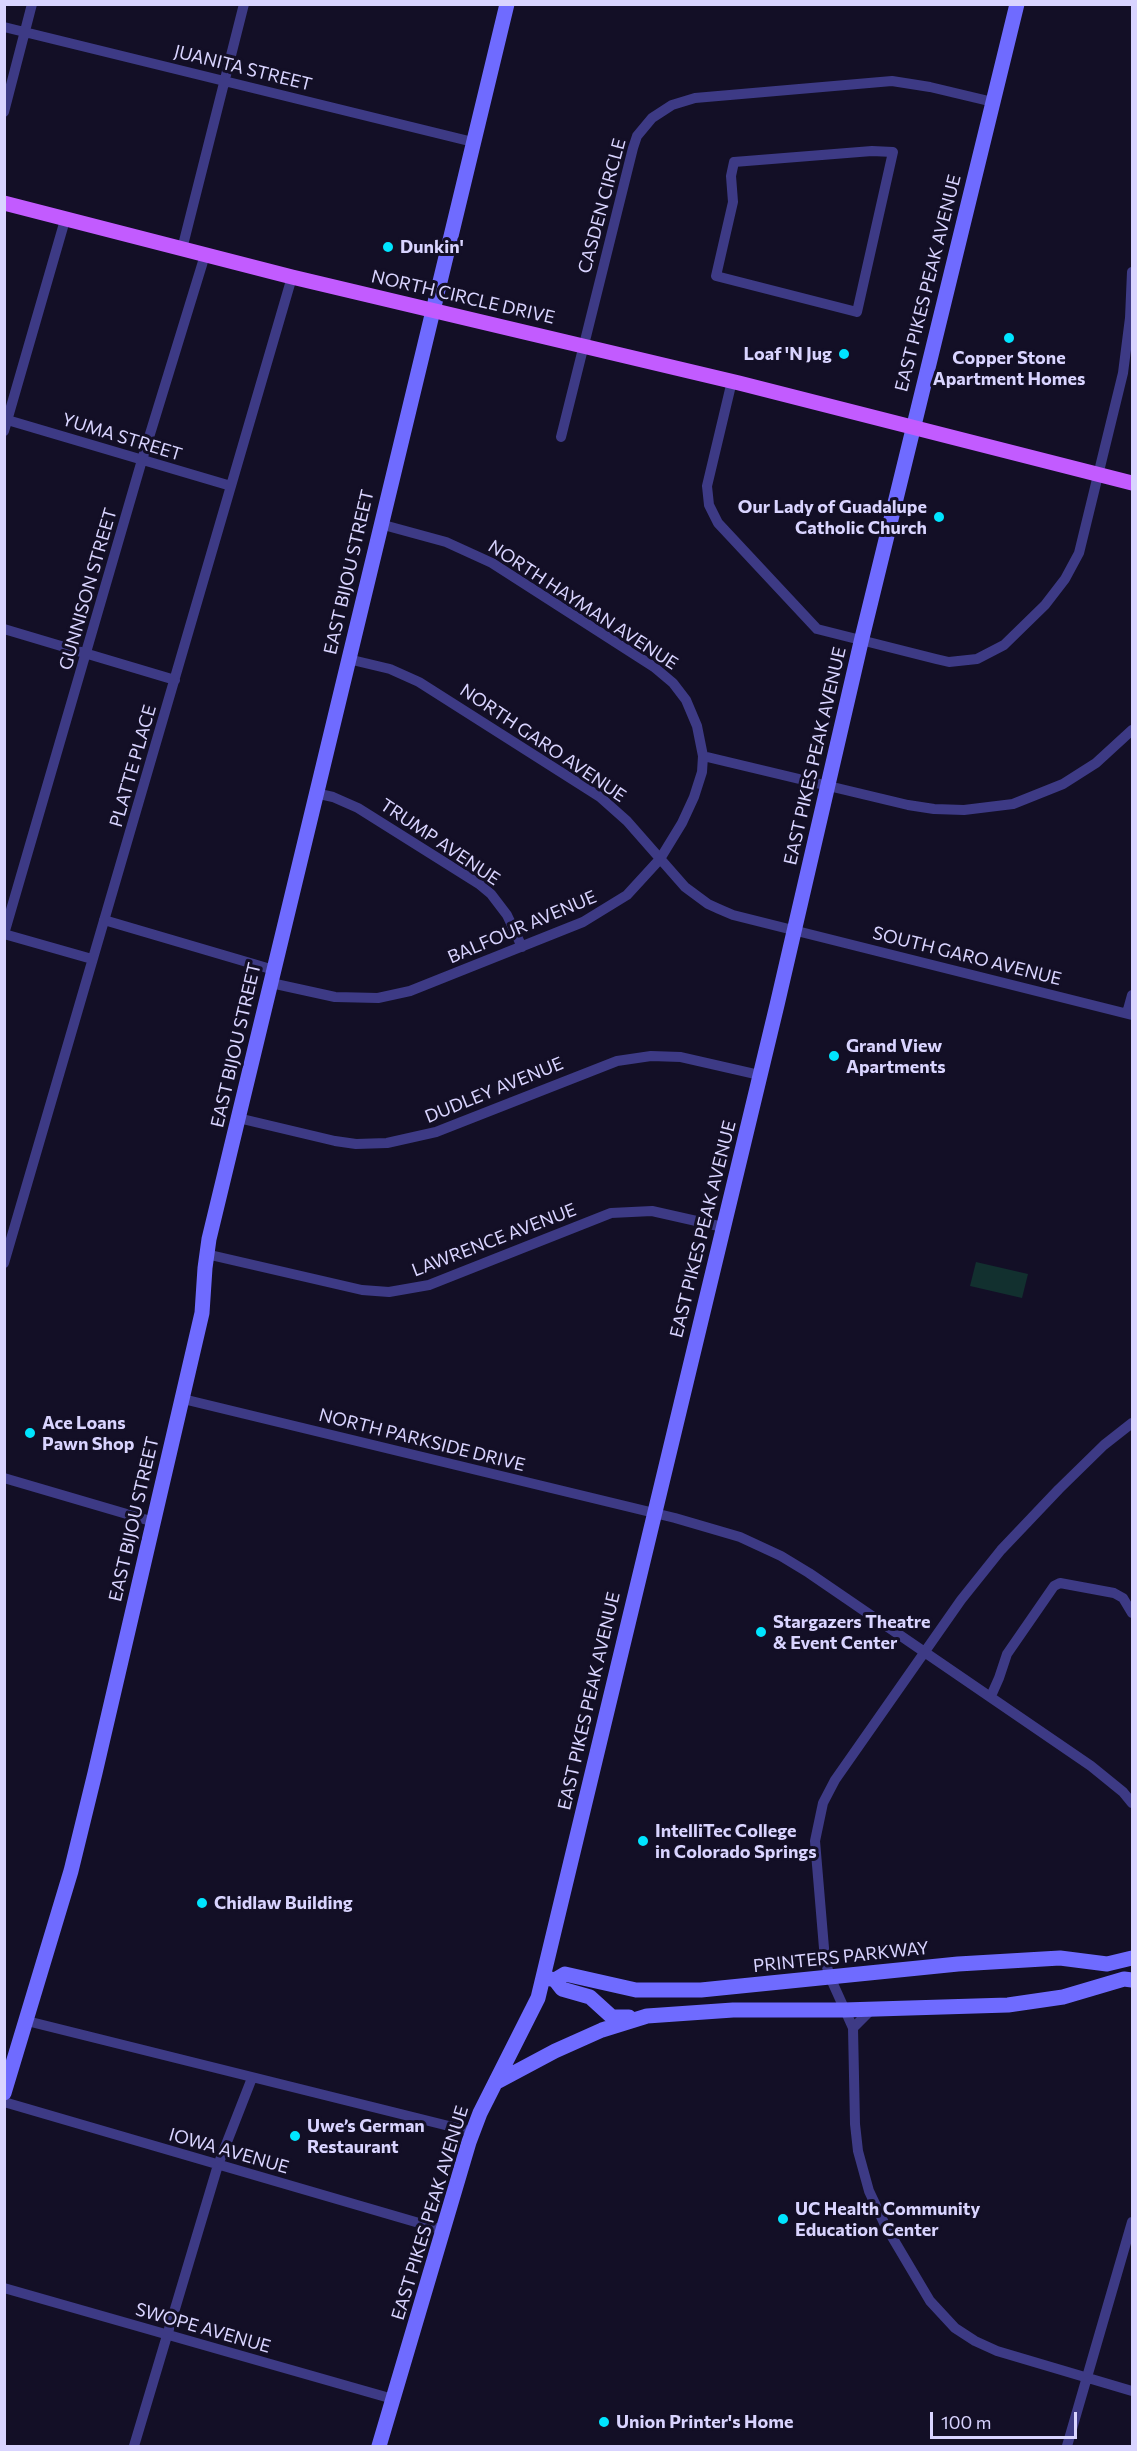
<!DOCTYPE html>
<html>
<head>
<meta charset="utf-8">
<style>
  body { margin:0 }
  #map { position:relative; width:1137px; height:2451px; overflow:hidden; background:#130f26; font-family:Commissioner,sans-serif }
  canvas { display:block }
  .frame { position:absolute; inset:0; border:6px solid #d9d4ff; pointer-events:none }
  .scale { position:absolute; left:930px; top:2412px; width:147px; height:27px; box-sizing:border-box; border:3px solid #d9d4ff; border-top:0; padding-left:8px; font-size:18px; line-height:21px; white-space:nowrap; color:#d9d4ff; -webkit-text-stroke:4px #130f26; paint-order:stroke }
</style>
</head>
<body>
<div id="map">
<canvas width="1137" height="2451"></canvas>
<div class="frame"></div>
<div class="scale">100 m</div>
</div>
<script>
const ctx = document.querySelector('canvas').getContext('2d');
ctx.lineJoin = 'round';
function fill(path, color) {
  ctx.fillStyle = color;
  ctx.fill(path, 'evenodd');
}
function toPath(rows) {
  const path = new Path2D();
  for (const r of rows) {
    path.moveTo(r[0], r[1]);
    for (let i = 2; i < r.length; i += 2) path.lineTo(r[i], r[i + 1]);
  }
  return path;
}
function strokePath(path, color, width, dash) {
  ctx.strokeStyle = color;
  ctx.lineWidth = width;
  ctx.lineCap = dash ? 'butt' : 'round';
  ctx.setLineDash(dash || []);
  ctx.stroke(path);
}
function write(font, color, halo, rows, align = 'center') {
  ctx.font = font + ' Commissioner,sans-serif';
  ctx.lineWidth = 6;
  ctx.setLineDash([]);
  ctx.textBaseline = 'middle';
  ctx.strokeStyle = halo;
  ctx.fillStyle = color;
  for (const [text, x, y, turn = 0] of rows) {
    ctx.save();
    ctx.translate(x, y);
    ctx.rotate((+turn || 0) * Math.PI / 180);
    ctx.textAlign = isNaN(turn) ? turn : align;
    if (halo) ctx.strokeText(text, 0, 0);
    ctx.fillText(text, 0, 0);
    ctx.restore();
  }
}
fill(toPath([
  [976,1262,1028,1274,1022,1298,970,1286]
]), '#12302f');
strokePath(toPath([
  [4,27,473,142],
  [4,112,32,4],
  [872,151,893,152,857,312,716,276,733,202,731,176,734,162,872,151],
  [182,249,244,4],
  [732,381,707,486,709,505,718,523,817,629,936,659,949,662,977,659,1004,645,1045,605,1065,579,1079,553,1123,373,1130,318,1132,272],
  [4,419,231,486],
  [4,431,65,220],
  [561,437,633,148,637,136,652,118,672,105,695,98,892,81,930,87,993,102],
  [380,524,446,542,492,563,654,667,673,683,686,700,697,726,703,756,908,805,934,809,964,810,1013,804,1063,784,1096,763,1132,730],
  [4,629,175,680],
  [348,659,390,669,419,682,600,797,627,821,685,887,708,904,719,909,733,915,1132,1015],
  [315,793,333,797,358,808,479,884,491,894,507,915,522,947],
  [104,920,274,970],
  [4,934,142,460,205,255],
  [4,934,92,959],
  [271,983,335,997,378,998,410,991,583,922,627,895,660,859,682,823,694,797,702,772,703,756],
  [1127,1013,1132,995],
  [238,1118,335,1141,356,1144,387,1143,436,1132,617,1061,651,1056,681,1057,760,1075],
  [206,1254,362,1290,389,1292,429,1285,611,1213,652,1211,723,1227],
  [4,1263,292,277],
  [183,1399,675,1518,740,1537,781,1556,809,1573,1091,1766,1123,1792,1132,1803],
  [1132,1423,1104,1445,1059,1489,1001,1550,961,1600,835,1780,823,1803,815,1841,825,1960,830,1977,853,2028,855,2124,858,2151,869,2191,885,2225,930,2301,955,2328,975,2341,997,2351,1132,2391],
  [4,1478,154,1522],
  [991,1696,999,1678,1007,1654,1054,1586,1060,1583,1114,1593,1123,1598,1132,1613],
  [27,2021,473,2132],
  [853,2028,872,2009],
  [4,2102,443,2230],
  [4,2288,393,2399],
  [134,2446,218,2165,252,2078],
  [1067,2446,1132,2222]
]), '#3d3a85', 10);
strokePath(toPath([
  [547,1978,555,1980,562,1989,590,1997,612,2017,629,2017],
  [555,1980,565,1974,636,1990,701,1990,958,1964,1060,1958,1107,1964,1132,1958],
  [495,2083,555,2051,602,2030,647,2016,733,2010,844,2010,1008,2005,1063,1997,1124,1979,1132,1980],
  [4,2093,71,1871,95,1773,202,1313,205,1268,209,1239,507,4],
  [379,2446,469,2142,480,2113,538,1998,777,1005,861,642,1017,4]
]), '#6f6bff', 15);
strokePath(toPath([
  [4,203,292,277,739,383,1132,483]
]), '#c25bff', 15);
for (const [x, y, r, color] of [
  [388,247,6,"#00e5ff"],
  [1009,338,6,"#00e5ff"],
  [844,354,6,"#00e5ff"],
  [939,517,6,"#00e5ff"],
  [834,1056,6,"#00e5ff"],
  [30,1433,6,"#00e5ff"],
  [761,1632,6,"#00e5ff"],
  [643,1841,6,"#00e5ff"],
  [202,1903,6,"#00e5ff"],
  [295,2136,6,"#00e5ff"],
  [783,2219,6,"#00e5ff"],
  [604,2422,6,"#00e5ff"]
]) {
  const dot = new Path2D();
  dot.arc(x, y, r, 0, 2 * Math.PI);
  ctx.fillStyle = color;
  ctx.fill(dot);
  strokePath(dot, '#130f26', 2);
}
write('18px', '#d9d4ff', '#130f26', [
  ["JUANITA STREET",243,68,14],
  ["CASDEN CIRCLE",602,206,-75],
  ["EAST PIKES PEAK AVENUE",928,283,-76],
  ["NORTH CIRCLE DRIVE",463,297,13],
  ["YUMA STREET",122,437,17],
  ["EAST BIJOU STREET",349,572,-77],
  ["GUNNISON STREET",88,589,-74],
  ["NORTH HAYMAN AVENUE",583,605,33],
  ["NORTH GARO AVENUE",543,743,34],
  ["EAST PIKES PEAK AVENUE",815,756,-77],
  ["PLATTE PLACE",133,766,-74],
  ["TRUMP AVENUE",440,842,34],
  ["BALFOUR AVENUE",522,927,-23],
  ["SOUTH GARO AVENUE",967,956,14],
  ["EAST BIJOU STREET",236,1045,-77],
  ["DUDLEY AVENUE",494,1090,-22],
  ["EAST PIKES PEAK AVENUE",703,1229,-76],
  ["LAWRENCE AVENUE",494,1240,-21],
  ["NORTH PARKSIDE DRIVE",422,1440,14],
  ["EAST BIJOU STREET",134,1519,-77],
  ["EAST PIKES PEAK AVENUE",589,1701,-77],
  ["PRINTERS PARKWAY",841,1957,-6],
  ["IOWA AVENUE",229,2151,16],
  ["EAST PIKES PEAK AVENUE",430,2213,-73],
  ["SWOPE AVENUE",203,2328,16]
]);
write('bold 18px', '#d9d4ff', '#130f26', [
  ["Dunkin'",400,247],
  ["Loaf 'N Jug",832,354,"right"],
  ["Copper Stone",1009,358,"center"],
  ["Apartment Homes",1009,379,"center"],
  ["Our Lady of Guadalupe",927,507,"right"],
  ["Catholic Church",927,528,"right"],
  ["Grand View",846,1046],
  ["Apartments",846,1067],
  ["Ace Loans",42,1423],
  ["Pawn Shop",42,1444],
  ["Stargazers Theatre",773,1622],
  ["& Event Center",773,1643],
  ["IntelliTec College",655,1831],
  ["in Colorado Springs",655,1852],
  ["Chidlaw Building",214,1903],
  ["Uwe’s German",307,2126],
  ["Restaurant",307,2147],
  ["UC Health Community",795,2209],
  ["Education Center",795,2230],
  ["Union Printer's Home",616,2422]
], 'left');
</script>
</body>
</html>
